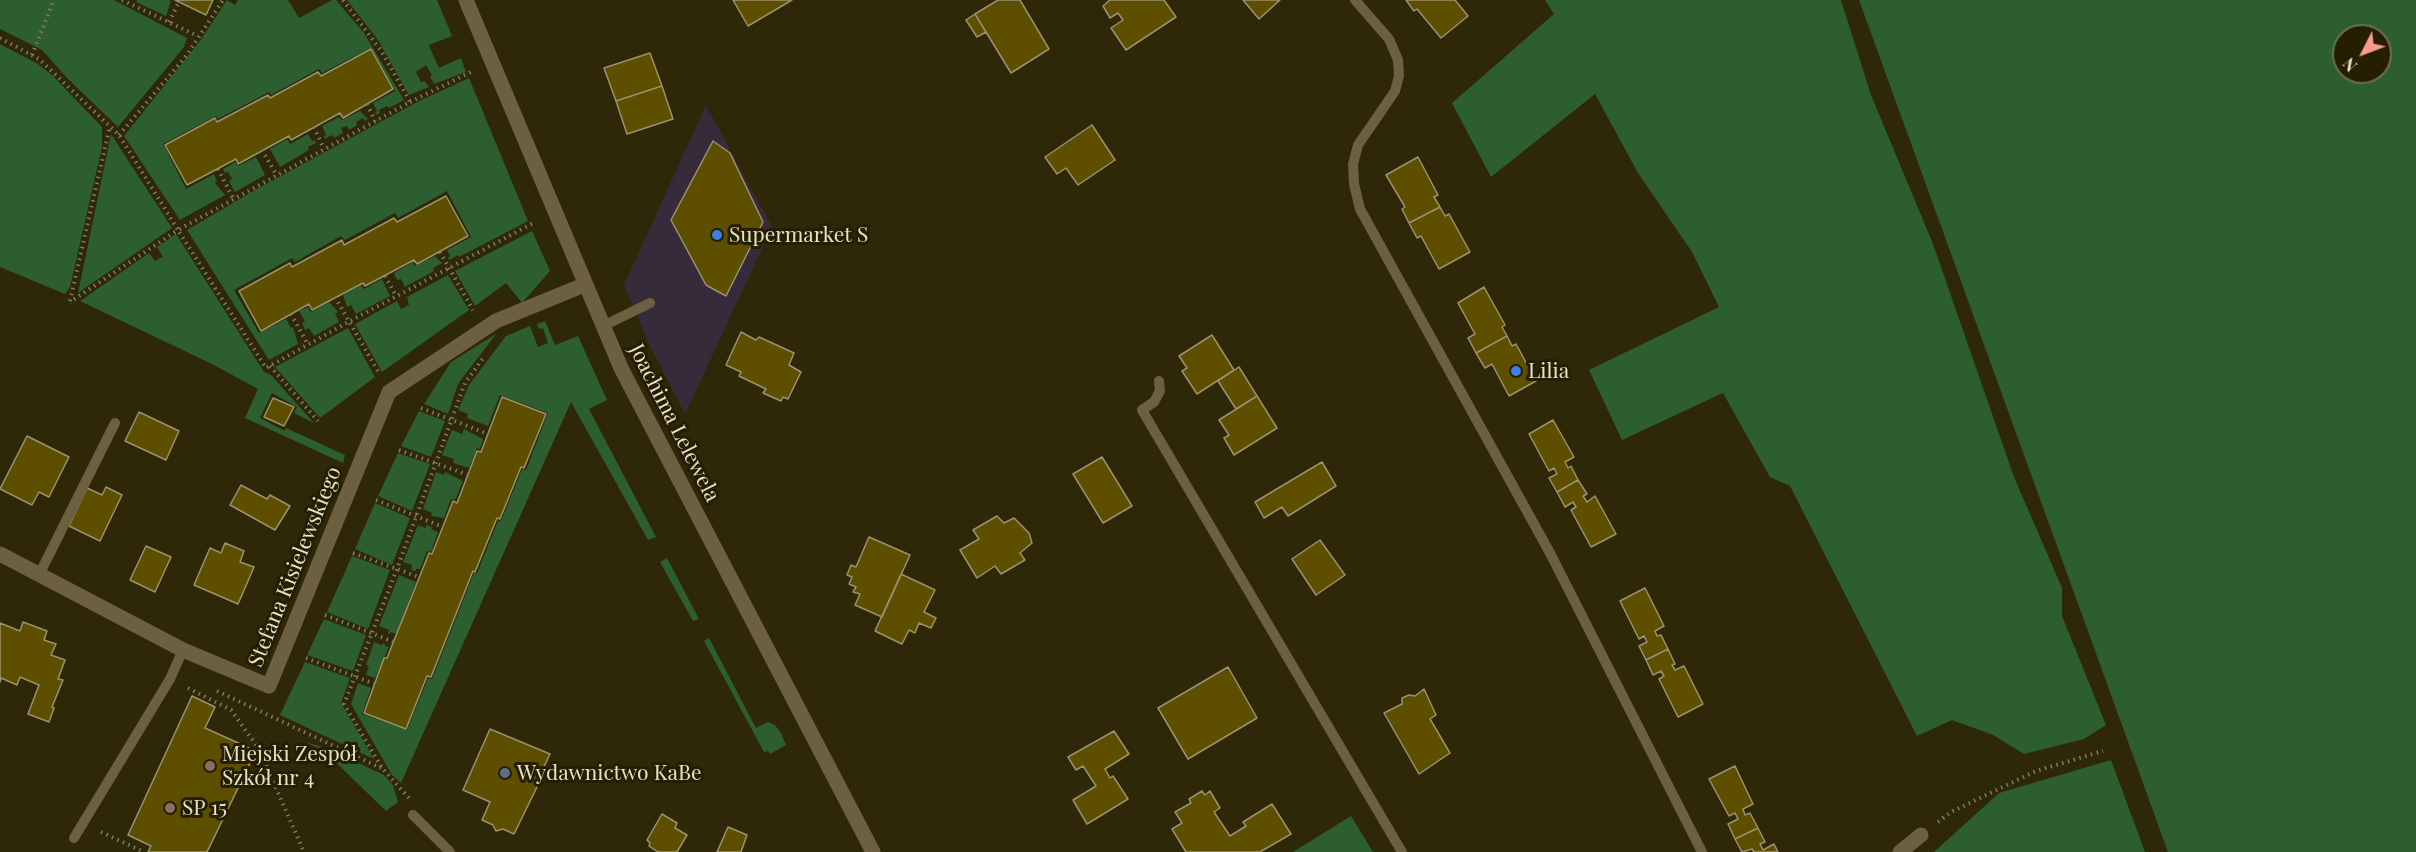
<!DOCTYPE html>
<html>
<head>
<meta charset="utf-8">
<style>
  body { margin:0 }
  #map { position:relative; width:2416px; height:852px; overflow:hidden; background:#2f2808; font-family:"Playfair Display",serif }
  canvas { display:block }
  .north { position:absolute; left:2332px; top:24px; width:60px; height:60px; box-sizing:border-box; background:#251e00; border:2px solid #716c52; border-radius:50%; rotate:228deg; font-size:16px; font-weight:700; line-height:24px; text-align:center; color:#e4e0ce }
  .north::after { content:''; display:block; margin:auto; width:21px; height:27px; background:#f59d8d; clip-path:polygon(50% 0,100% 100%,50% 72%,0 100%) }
</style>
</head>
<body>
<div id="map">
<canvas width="2416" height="852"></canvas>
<div class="north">N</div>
</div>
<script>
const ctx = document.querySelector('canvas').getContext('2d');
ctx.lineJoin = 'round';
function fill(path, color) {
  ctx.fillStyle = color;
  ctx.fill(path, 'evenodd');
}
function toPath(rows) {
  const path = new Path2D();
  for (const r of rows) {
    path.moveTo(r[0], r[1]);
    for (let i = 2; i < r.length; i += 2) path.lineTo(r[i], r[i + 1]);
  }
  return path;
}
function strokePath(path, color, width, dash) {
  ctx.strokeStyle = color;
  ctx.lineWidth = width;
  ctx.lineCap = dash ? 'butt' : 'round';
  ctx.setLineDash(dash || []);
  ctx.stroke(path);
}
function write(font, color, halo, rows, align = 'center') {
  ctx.font = font + ' "Playfair Display",serif';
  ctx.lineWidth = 6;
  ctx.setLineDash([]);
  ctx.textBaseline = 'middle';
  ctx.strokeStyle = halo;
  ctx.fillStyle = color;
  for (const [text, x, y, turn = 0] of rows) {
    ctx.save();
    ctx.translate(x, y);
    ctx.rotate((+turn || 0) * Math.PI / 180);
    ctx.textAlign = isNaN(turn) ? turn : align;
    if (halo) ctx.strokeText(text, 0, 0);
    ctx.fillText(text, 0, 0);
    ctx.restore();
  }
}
fill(toPath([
  [706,105,772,227,685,414,651,348,624,285]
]), '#362b3a');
fill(toPath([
  [0,0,114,0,187,38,184,47,118,127,68,79,42,50,0,29],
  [137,0,168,0,171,1,166,16,136,2],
  [227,0,235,5,238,0,288,0,299,18,332,0,336,0,364,33,404,100,389,108,387,106,379,110,380,113,377,115,375,112,377,111,373,103,395,91,371,48,322,73,319,69,271,95,269,92,218,119,216,116,163,144,186,189,214,174,217,181,215,183,225,195,180,220,124,136,200,41],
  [347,0,437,0,452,36,429,45,430,48,439,68,461,58,466,72,434,84,430,77,432,75,426,65,416,72,421,82,425,81,429,87,409,95,378,40],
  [1545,0,1841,0,1871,95,1933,244,2014,477,2062,588,2062,616,2106,725,2084,739,2024,754,1993,735,1952,720,1917,736,1790,486,1770,477,1723,393,1622,440,1589,370,1719,307,1692,252,1638,173,1595,94,1491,177,1452,103,1554,14],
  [1859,0,2416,0,2416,852,2168,852],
  [2344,36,2380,36,2380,72,2344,72],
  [0,44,38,64,52,75,102,127,102,147,70,287,65,294,0,267],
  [469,78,528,221,459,257,458,255,449,260,448,258,450,256,447,250,471,237,447,191,398,218,395,213,345,240,341,236,295,262,292,258,234,290,259,333,286,319,291,328,293,327,298,344,269,360,187,230,255,190,419,101],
  [360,111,368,119,365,121,363,118,356,122,357,125,349,130,347,126,341,128,343,133,334,138,332,135,325,139,324,136,326,135,322,126,339,117,342,120],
  [111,134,172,228,78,293],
  [308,134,312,141,315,140,316,143,308,147,309,150,280,167,270,149,287,139,290,144],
  [256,157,265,175,235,192,229,181,232,179,228,172,225,173,223,169,235,162,238,166],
  [532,231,550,271,522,303,506,283,475,306,455,271],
  [176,234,264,372,271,375,314,423,294,413,297,407,272,393,260,418,285,431,286,428,345,455,343,463,245,418,258,389,212,364,80,301,149,253,155,261,163,257,157,247],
  [435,256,442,263,433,268,434,271,405,287,401,279,397,280,394,273,413,262,415,266],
  [448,275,469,310,382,372,355,324,397,301,401,309,409,305,407,297],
  [382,279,390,296,356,314,351,305,347,307,343,295,361,285,364,289],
  [329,302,338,312,335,314,339,322,314,336,309,328,305,330,302,323,305,321,299,311,308,307,311,312],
  [545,321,555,345,578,336,607,400,589,409,656,537,648,540,571,402,401,783,392,775,351,704,358,683,371,688,362,714,407,730,428,678,432,679,474,573,477,573,498,521,501,521,522,469,526,470,548,413,500,395,488,426,467,418,468,414,458,410,469,385,506,336,530,326,538,347,548,343,543,328,539,329,537,324],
  [348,328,375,377,320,418,275,367],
  [496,334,458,384,448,414,424,404,451,362],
  [419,411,445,421,431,457,401,446],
  [464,429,483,439,480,449,477,448,469,468,453,463,454,459,442,455,452,430,462,434],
  [398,453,430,464,412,511,378,496],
  [436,472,444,475,445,472,463,481,455,500,451,499,444,518,431,516,432,513,423,509],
  [375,503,410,518,392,565,355,549],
  [418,525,425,528,427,525,432,527,431,529,438,532,431,552,427,551,420,569,416,569,416,571,411,570,412,565,403,562],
  [352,556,390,570,368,629,327,612],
  [667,558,699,619,693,621,660,562],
  [399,575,416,582,396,634,391,632,390,634,388,634,389,630,379,626],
  [324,619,366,635,353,671,307,655],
  [709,638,756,728,768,722,775,725,781,733,786,745,770,754,768,751,764,752,704,641],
  [374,642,382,645,384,642,385,646,389,647,375,678,366,675,369,666,366,665],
  [305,662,350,678,341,703,374,759,280,715],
  [305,742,326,748,384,775,393,785,398,802,386,811,324,751],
  [2111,760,2145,852,1934,852,1999,793],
  [1351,816,1373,852,1293,852]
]), '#2c5e2f');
const building = toPath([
  [175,0,213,0,206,15,175,0],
  [733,0,792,0,748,26,733,0],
  [998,0,1020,0,1049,49,1011,73,975,14,998,0],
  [1110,0,1164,0,1176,17,1126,50,1111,28,1123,20,1118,13,1110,18,1103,6,1110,0],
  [1243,0,1280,0,1259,19,1243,0],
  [1406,0,1455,0,1468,16,1441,38,1417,9,1414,11,1406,0],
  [975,14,986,32,977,37,966,20,975,14],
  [371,49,393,89,343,118,340,113,291,140,289,136,238,164,236,159,187,185,165,145,215,118,217,122,268,95,270,98,318,72,321,76,371,49],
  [650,53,662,86,616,101,604,68,650,53],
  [662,86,673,119,627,134,616,101,662,86],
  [1092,125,1115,160,1078,185,1066,168,1057,174,1045,157,1092,125],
  [713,141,730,153,763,222,726,296,706,285,671,220,713,141],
  [1418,157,1438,195,1434,197,1440,207,1409,223,1402,209,1405,207,1386,175,1418,157],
  [446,196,468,236,417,264,414,260,365,286,363,283,312,310,309,304,261,331,239,291,290,263,292,267,342,240,344,245,394,218,397,222,446,196],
  [1440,207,1445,216,1449,214,1470,252,1439,269,1421,236,1417,238,1409,223,1440,207],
  [1484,287,1505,325,1502,327,1507,336,1476,353,1468,338,1475,334,1458,303,1484,287],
  [741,332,756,340,759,337,794,353,789,365,801,372,788,399,783,397,781,401,763,393,766,389,739,376,741,372,726,365,741,332],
  [1212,335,1234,370,1197,394,1182,371,1187,368,1179,356,1212,335],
  [1507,336,1512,346,1516,344,1536,381,1509,396,1492,364,1485,368,1476,353,1507,336],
  [1239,367,1257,396,1236,409,1218,381,1239,367],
  [1257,396,1277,428,1234,455,1224,438,1229,435,1219,420,1257,396],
  [502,397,546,414,524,468,521,467,500,519,497,518,475,572,473,571,431,677,427,676,406,729,364,713,384,658,387,658,429,553,432,554,453,501,457,503,477,451,481,452,502,397],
  [273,398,294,407,284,426,264,417,273,398],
  [139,412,179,431,166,460,125,441,139,412],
  [1553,420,1574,457,1565,462,1568,468,1571,466,1578,480,1557,492,1549,478,1557,474,1554,468,1549,471,1529,434,1553,420],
  [27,436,69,457,49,497,39,492,32,505,0,489,27,436],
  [1102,457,1132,506,1103,523,1073,474,1102,457],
  [1322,462,1336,486,1288,516,1282,507,1264,518,1255,502,1322,462],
  [1578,480,1587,494,1583,496,1587,502,1595,496,1616,534,1591,547,1571,510,1576,507,1573,502,1565,507,1557,492,1578,480],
  [241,485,267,499,270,495,290,506,275,530,230,505,241,485],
  [106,487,122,495,100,541,69,526,87,488,102,495,106,487],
  [997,516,1004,523,1014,518,1029,533,1032,543,1020,553,1025,560,1001,574,995,566,977,578,960,550,979,539,973,530,997,516],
  [869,537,910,555,882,617,855,605,860,594,853,592,856,587,849,584,852,577,847,575,851,565,856,567,869,537],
  [1320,540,1345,575,1316,595,1292,559,1320,540],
  [225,543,244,551,240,562,254,567,238,604,194,585,210,548,221,553,225,543],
  [146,546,171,557,155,592,130,580,146,546],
  [901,574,935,590,924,612,936,618,931,628,919,623,915,633,909,630,902,644,875,631,901,574],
  [1645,588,1664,626,1655,631,1657,636,1661,635,1668,649,1646,660,1639,646,1647,642,1644,636,1639,639,1620,601,1645,588],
  [23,622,47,631,44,640,56,644,51,655,65,660,58,679,63,680,52,707,54,708,49,722,28,714,39,685,20,677,17,685,1,678,0,682,0,623,20,631,23,622],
  [1668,649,1675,664,1672,665,1675,670,1684,666,1703,704,1678,717,1659,679,1664,676,1661,671,1653,675,1646,660,1668,649],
  [1228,667,1257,718,1188,759,1158,708,1228,667],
  [1424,689,1436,715,1430,719,1450,753,1419,774,1384,713,1402,704,1402,698,1409,695,1415,696,1424,689],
  [192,696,215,707,205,728,256,751,207,852,148,852,151,846,128,835,192,696],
  [490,729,550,754,536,784,538,785,514,834,503,829,496,831,493,825,482,820,490,802,463,790,490,729],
  [1114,731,1129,754,1105,769,1110,778,1113,776,1128,799,1087,824,1073,800,1096,786,1083,766,1076,770,1068,757,1114,731],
  [1735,766,1753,804,1743,809,1745,815,1750,813,1758,828,1735,839,1728,824,1738,819,1735,813,1729,816,1709,779,1735,766],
  [1202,791,1205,795,1210,791,1220,808,1214,812,1230,836,1246,826,1243,822,1272,804,1291,834,1260,852,1186,852,1172,829,1182,823,1175,812,1191,803,1189,799,1202,791],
  [662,814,677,823,675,828,687,835,677,852,658,852,649,846,650,843,647,840,662,814],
  [728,827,747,835,741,852,717,852,728,827],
  [1758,828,1765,842,1760,844,1763,850,1774,844,1778,852,1754,852,1752,849,1742,852,1735,839,1758,828]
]);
fill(building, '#5e4f00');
strokePath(building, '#999270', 1.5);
strokePath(toPath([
  [122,0,198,36],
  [343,0,382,52,410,102,178,230,266,368,352,320,535,222],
  [169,22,179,2],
  [0,38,39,59,119,135,178,230,70,302],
  [32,55,54,0],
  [410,102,473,71],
  [367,104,375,121],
  [314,127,324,149],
  [119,135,187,55,223,0],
  [262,150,276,174],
  [218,169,233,198],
  [440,252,473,310],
  [385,276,396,296],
  [335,297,379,373],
  [70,301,110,126],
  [291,314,308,345],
  [270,366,318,421],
  [421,408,488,434],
  [399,450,468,475],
  [376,500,443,527],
  [353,553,419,577],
  [325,615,394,642],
  [306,658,375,684],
  [188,688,231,710,259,749,304,852],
  [217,691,381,768],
  [409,798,382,768,344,704,397,569,465,383,484,357],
  [1938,822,1951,812,2036,771,2103,751],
  [101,832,144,852]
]), '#807b61', 4, [1.5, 4.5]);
strokePath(toPath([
  [1355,0,1389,39,1398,60,1399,76,1395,91,1358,145,1353,164,1354,184,1360,209,1550,553,1702,852],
  [603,326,650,303],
  [1159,381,1160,391,1154,402,1142,410,1402,852],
  [39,575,115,423],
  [413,815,450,852],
  [74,838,170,679,183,650]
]), '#6d6040', 10);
strokePath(toPath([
  [0,554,183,650,269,686,389,392,496,321,584,285],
  [1900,852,1921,835]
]), '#6d6040', 15);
strokePath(toPath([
  [466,0,621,368,873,852]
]), '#6d6040', 15);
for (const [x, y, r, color] of [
  [717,235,6,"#3f7fe0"],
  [1516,371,6,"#3f7fe0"],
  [210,766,6,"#8d6e63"],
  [505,773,6,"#5c6f8a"],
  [170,808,6,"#8d6e63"]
]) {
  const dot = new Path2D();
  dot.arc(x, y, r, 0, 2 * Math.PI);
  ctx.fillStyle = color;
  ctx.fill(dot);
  strokePath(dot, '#251e00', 2);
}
write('21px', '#e4e0ce', '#251e00', [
  ["Supermarket S",729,235],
  ["Lilia",1528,371],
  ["Miejski Zespół",222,754],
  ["Szkół nr 4",222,778],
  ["Wydawnictwo KaBe",517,773],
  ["SP 15",182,808]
], 'left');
write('21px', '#e4e0ce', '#251e00', [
  ["Joachima Lelewela",674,423,63],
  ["Stefana Kisielewskiego",295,567,-68]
]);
</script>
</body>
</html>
